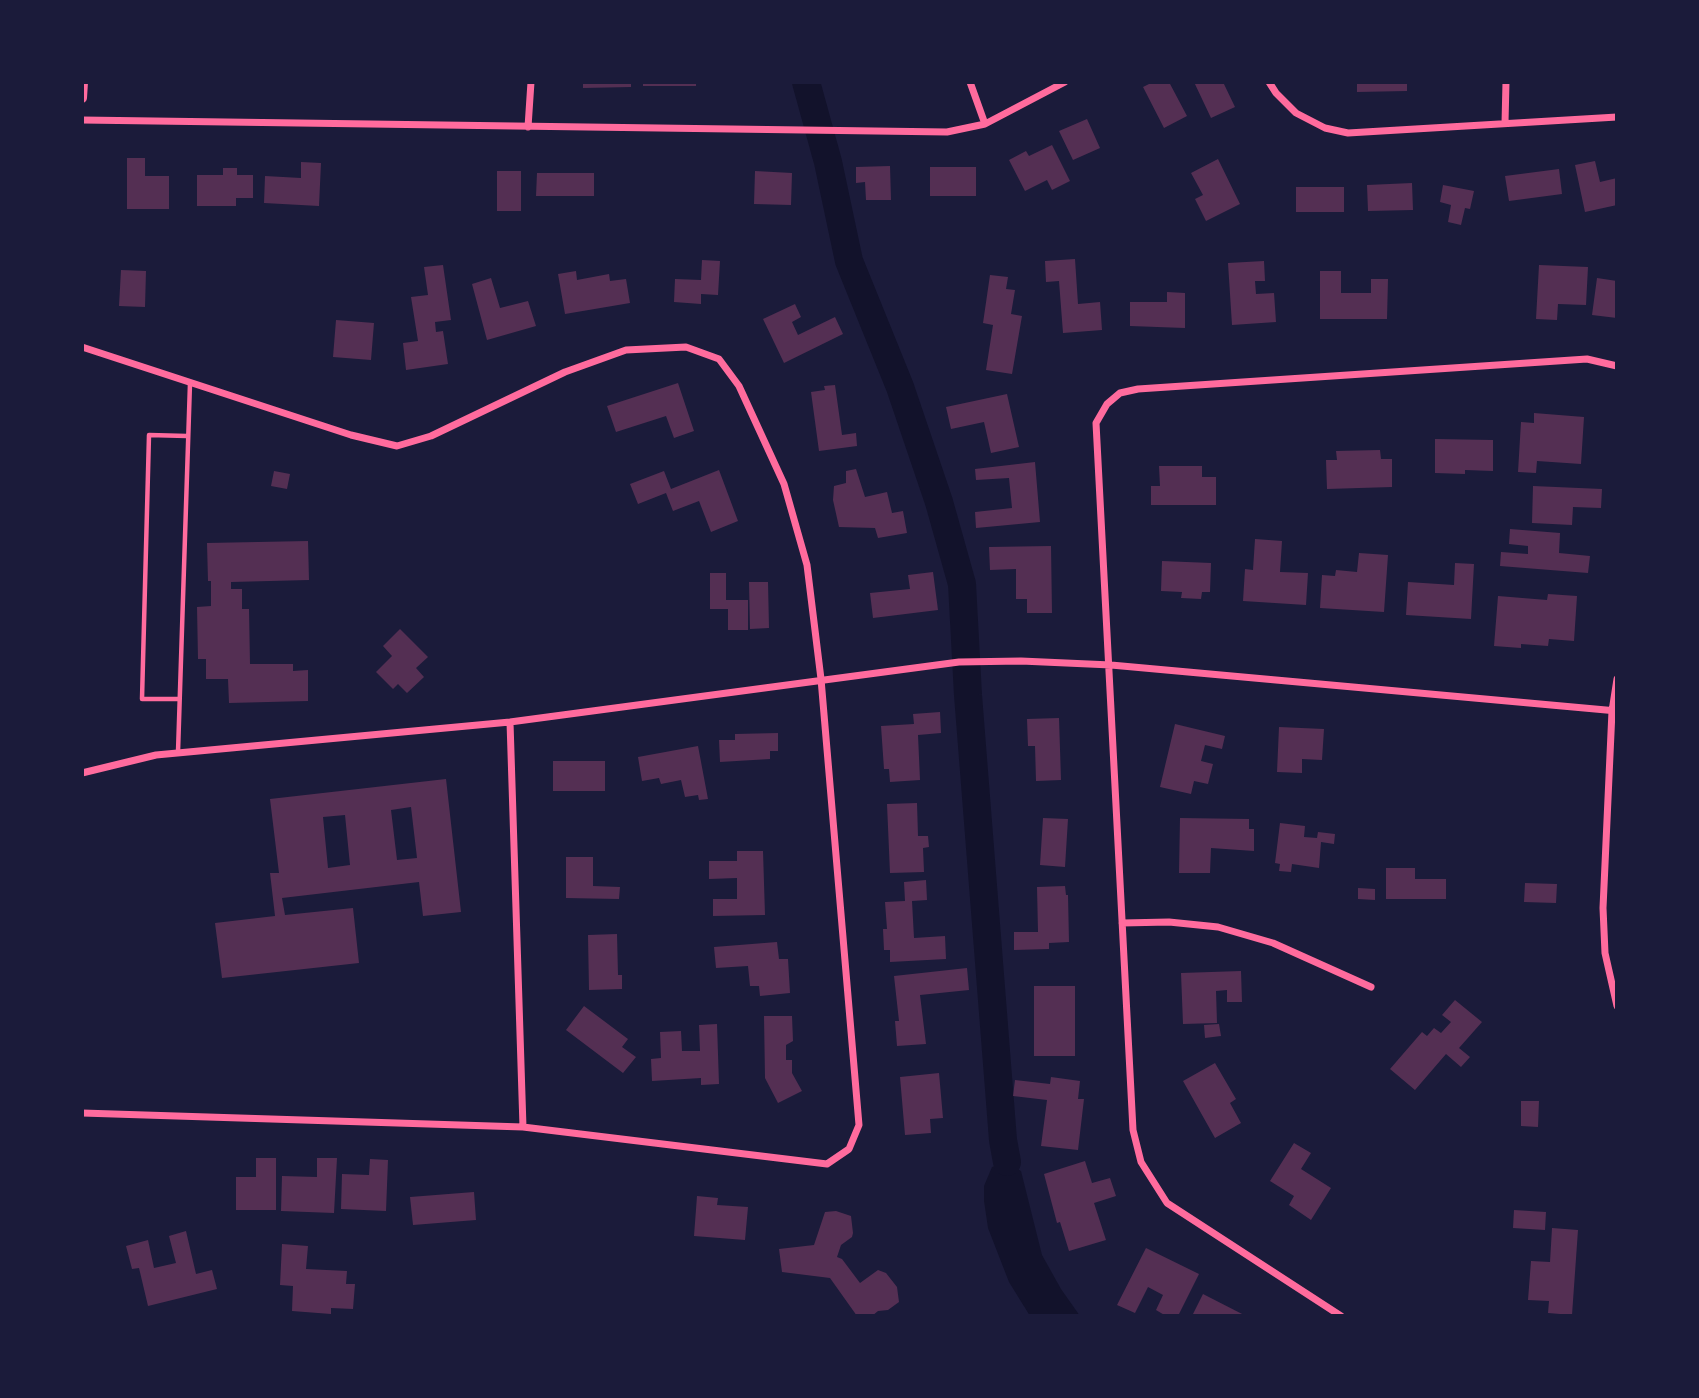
<!DOCTYPE html>
<html>
<head>
<meta charset="utf-8">
<style>
  body { margin:0 }
  #map { position:relative; width:1699px; height:1398px; overflow:hidden; background:#1b1b3a; font-family:"Asap Condensed",sans-serif }
  canvas { display:block }
  .frame { position:absolute; inset:0; border:84px solid #1b1b3a; pointer-events:none }
</style>
</head>
<body>
<div id="map">
<canvas width="1699" height="1398"></canvas>
<div class="frame"></div>
</div>
<script>
const ctx = document.querySelector('canvas').getContext('2d');
ctx.lineJoin = 'round';
function fill(path, color) {
  ctx.fillStyle = color;
  ctx.fill(path, 'evenodd');
}
function toPath(rows) {
  const path = new Path2D();
  for (const r of rows) {
    path.moveTo(r[0], r[1]);
    for (let i = 2; i < r.length; i += 2) path.lineTo(r[i], r[i + 1]);
  }
  return path;
}
function strokePath(path, color, width, dash) {
  ctx.strokeStyle = color;
  ctx.lineWidth = width;
  ctx.lineCap = dash ? 'butt' : 'round';
  ctx.setLineDash(dash || []);
  ctx.stroke(path);
}
fill(toPath([
  [1007,1162,1021,1171,1042,1255,1061,1289,1080,1316,1030,1316,1009,1282,988,1228,984,1201,984,1186,992,1167]
]), '#12122b');
strokePath(toPath([
  [806,82,828,162,849,261,900,387,939,502,962,584,968,695,1003,1140,1007,1162]
]), '#12122b', 28);
fill(toPath([
  [583,82,631,82,631,87,583,88],
  [643,82,696,82,696,86,643,86],
  [1153,82,1169,82,1187,116,1164,128,1143,87],
  [1194,82,1223,82,1235,107,1211,118],
  [1357,82,1407,82,1407,91,1357,92],
  [1087,119,1100,148,1073,160,1059,131],
  [1052,145,1070,181,1052,190,1047,180,1025,191,1009,160,1026,151,1029,156],
  [127,158,145,158,145,176,169,176,169,209,127,209],
  [1218,159,1240,204,1206,221,1195,199,1203,195,1191,173],
  [1595,161,1600,182,1617,178,1617,205,1585,212,1575,165],
  [301,162,321,163,319,206,264,203,265,176,301,178],
  [890,166,891,200,866,200,865,182,856,183,856,167],
  [930,167,976,167,976,196,930,196],
  [223,168,237,168,237,175,253,175,253,198,236,198,236,206,197,206,197,175,223,175],
  [1559,169,1562,194,1509,201,1505,176],
  [497,171,521,171,521,211,497,211],
  [755,171,792,173,791,205,754,204],
  [537,173,594,173,594,196,536,196],
  [1412,183,1413,210,1368,211,1367,185],
  [1443,185,1474,191,1470,209,1465,208,1461,225,1448,222,1451,205,1440,202],
  [1296,187,1344,187,1344,212,1296,212],
  [1075,259,1078,304,1100,302,1102,330,1063,333,1059,281,1046,282,1045,261],
  [702,260,720,261,718,295,701,294,701,304,674,302,675,279,701,280],
  [1264,261,1265,281,1255,281,1256,294,1274,293,1276,322,1232,325,1228,263],
  [443,265,451,320,435,322,436,332,443,331,448,364,406,370,403,343,418,341,411,297,428,295,424,267],
  [1539,265,1588,267,1586,305,1558,304,1557,320,1536,319],
  [121,270,146,271,145,307,119,306],
  [576,271,577,280,609,274,610,281,626,279,630,303,565,314,558,274],
  [1320,271,1341,271,1341,293,1371,293,1371,279,1388,279,1387,319,1320,319],
  [990,275,1008,277,1006,289,1015,290,1011,314,1022,316,1012,374,986,370,993,325,983,323],
  [491,278,500,308,528,301,536,326,487,340,472,284],
  [1597,278,1617,281,1617,318,1592,315],
  [1167,292,1185,293,1185,328,1130,326,1130,302,1167,302],
  [795,304,801,317,792,322,798,335,835,317,843,334,784,363,763,319],
  [336,320,374,323,371,360,333,357],
  [678,383,694,431,674,438,666,416,616,432,607,406],
  [835,385,842,435,856,433,857,446,819,451,811,392,825,390,824,386],
  [1007,394,1019,447,991,453,984,422,951,429,946,407],
  [1534,413,1584,417,1581,464,1537,461,1536,473,1518,472,1521,422,1534,423],
  [1435,439,1493,440,1493,471,1465,470,1465,474,1435,473],
  [1380,450,1381,459,1392,459,1392,487,1327,489,1326,460,1337,460,1336,451],
  [1035,462,1040,522,976,528,975,512,1012,508,1009,478,976,480,975,469],
  [1159,466,1202,466,1202,477,1216,477,1216,505,1151,505,1151,486,1160,486],
  [856,469,865,497,887,492,892,513,903,511,907,533,878,538,875,528,839,527,833,500,834,486,846,483,846,471],
  [719,470,738,521,711,532,699,501,673,511,666,493,638,504,630,484,664,471,671,489],
  [274,471,290,474,287,489,271,486],
  [1533,486,1602,489,1601,508,1573,507,1572,525,1532,523],
  [1510,529,1560,533,1559,553,1590,556,1588,573,1500,566,1501,552,1528,554,1528,546,1509,544],
  [1255,539,1282,541,1280,572,1308,573,1306,605,1243,601,1245,569,1253,570],
  [308,541,309,580,231,582,231,589,242,589,242,609,249,609,250,664,293,664,293,671,308,670,308,701,229,703,228,679,206,679,206,659,198,659,197,607,211,606,211,581,208,581,207,543],
  [1051,546,1052,613,1027,613,1027,599,1016,599,1016,569,990,570,989,547],
  [1359,553,1388,555,1384,612,1320,608,1322,575,1335,576,1336,570,1357,572],
  [1162,561,1211,563,1210,592,1202,592,1201,599,1181,598,1182,592,1161,591],
  [1455,563,1474,564,1471,619,1406,615,1408,582,1454,585],
  [933,572,938,610,873,618,870,593,910,589,908,575],
  [710,573,726,573,726,600,748,600,748,630,728,630,728,609,710,609],
  [749,582,768,582,769,628,750,629],
  [1548,594,1577,596,1574,641,1549,639,1548,646,1521,644,1521,648,1494,646,1498,596,1547,600],
  [400,629,428,657,416,668,424,677,407,693,398,684,393,689,376,672,392,656,383,646],
  [940,712,941,733,918,735,920,780,890,782,889,769,884,769,881,726,914,724,913,714],
  [1059,718,1061,780,1036,781,1035,746,1028,746,1027,719],
  [1175,724,1225,736,1222,749,1205,745,1201,761,1213,764,1208,784,1194,781,1191,794,1160,787],
  [1279,727,1324,729,1322,760,1302,759,1302,773,1277,772],
  [778,733,778,751,770,751,770,759,720,762,719,740,735,740,735,734],
  [698,746,708,799,699,800,698,795,685,797,681,780,661,784,659,778,642,781,638,757],
  [553,761,605,761,605,791,553,791],
  [446,779,461,912,423,916,419,882,282,898,285,915,353,908,359,963,222,978,215,923,275,916,270,873,279,873,270,799],
  [411,807,417,858,397,860,391,810],
  [345,815,350,865,328,868,323,817],
  [917,803,918,836,928,836,929,847,923,848,924,872,890,873,887,804],
  [1043,818,1068,819,1065,867,1040,865],
  [1180,818,1249,819,1249,829,1254,829,1254,851,1211,848,1210,873,1179,873],
  [1280,823,1305,826,1304,837,1317,838,1318,832,1335,834,1334,844,1321,842,1319,868,1292,864,1291,872,1279,871,1280,864,1275,863],
  [737,851,763,851,765,915,713,916,713,899,737,899,737,878,709,879,709,861,737,861],
  [566,857,593,857,593,886,620,887,619,899,566,898],
  [1386,868,1415,868,1415,879,1446,879,1446,899,1386,899],
  [926,880,927,900,912,901,914,938,945,936,946,959,890,962,890,950,884,950,883,929,887,929,885,902,905,901,904,882],
  [1525,883,1557,884,1556,903,1524,902],
  [1065,886,1066,895,1068,895,1069,942,1049,943,1049,949,1014,950,1014,932,1038,932,1037,887],
  [1358,888,1375,889,1375,900,1358,899],
  [617,934,618,975,622,975,622,989,589,990,588,935],
  [777,942,779,959,788,959,790,993,760,996,759,986,750,986,748,966,716,968,714,947],
  [967,968,969,990,920,995,926,1044,897,1046,895,1021,899,1021,894,976],
  [1241,971,1242,1002,1227,1002,1227,990,1216,991,1217,1023,1183,1024,1181,973],
  [1034,986,1075,986,1075,1056,1034,1056],
  [1455,1000,1482,1022,1459,1048,1470,1057,1461,1067,1446,1054,1415,1090,1390,1069,1422,1032,1427,1036,1434,1028,1441,1033,1451,1022,1442,1015],
  [584,1006,628,1039,622,1047,636,1057,623,1073,566,1030],
  [764,1016,792,1016,793,1041,786,1045,786,1060,792,1060,792,1073,802,1091,778,1103,765,1078],
  [717,1024,719,1084,701,1085,701,1078,652,1081,651,1059,661,1058,660,1032,681,1031,682,1051,700,1051,699,1025],
  [1219,1024,1221,1036,1205,1038,1204,1025],
  [1215,1063,1236,1099,1230,1103,1241,1123,1215,1138,1183,1081],
  [939,1073,943,1118,930,1119,931,1133,905,1135,900,1077],
  [1051,1077,1080,1081,1078,1099,1084,1099,1078,1150,1041,1146,1047,1100,1013,1096,1015,1080,1050,1084],
  [1521,1101,1539,1101,1538,1127,1521,1126],
  [1294,1143,1311,1153,1301,1169,1331,1188,1311,1220,1289,1205,1294,1196,1270,1181],
  [256,1158,276,1158,276,1210,236,1210,236,1177,256,1177],
  [317,1158,337,1158,334,1213,281,1211,282,1176,317,1177],
  [370,1159,388,1160,386,1211,341,1209,342,1174,369,1175],
  [1085,1161,1092,1183,1110,1178,1116,1196,1094,1203,1106,1240,1069,1251,1060,1222,1057,1223,1044,1174],
  [474,1192,476,1220,413,1225,410,1197],
  [697,1196,718,1198,717,1205,748,1207,745,1240,694,1236],
  [1514,1210,1546,1212,1545,1230,1513,1228],
  [836,1211,851,1216,853,1233,852,1237,841,1245,837,1257,842,1259,860,1283,878,1270,886,1273,897,1287,899,1302,888,1310,878,1311,872,1316,857,1316,830,1278,782,1272,779,1249,814,1245,825,1212],
  [1552,1228,1578,1230,1572,1315,1548,1313,1549,1301,1528,1300,1531,1261,1550,1262],
  [186,1231,196,1274,212,1270,217,1289,148,1306,139,1268,132,1269,126,1246,148,1240,154,1268,176,1263,169,1236],
  [282,1244,308,1246,306,1269,347,1271,346,1284,355,1284,353,1309,331,1308,331,1314,292,1311,293,1286,280,1285],
  [1146,1248,1199,1274,1178,1316,1166,1316,1156,1310,1163,1295,1148,1287,1135,1313,1117,1305],
  [1203,1294,1246,1316,1192,1316]
]), '#542f53');
strokePath(toPath([
  [179,699,142,699,149,435,187,436],
  [178,752,190,383]
]), '#ff6b9d', 4.5);
strokePath(toPath([
  [970,82,985,124],
  [1269,82,1276,93,1296,113,1325,128,1348,133,1617,117],
  [82,120,947,132,985,124,1065,82],
  [1505,123,1506,82],
  [528,127,531,82],
  [82,347,351,435,397,446,431,436,565,372,626,350,686,347,719,359,739,386,784,484,807,565,821,679,859,1125,849,1149,827,1164,523,1127,82,1113],
  [1617,679,1612,711,1603,908,1605,953,1617,1006],
  [510,722,523,1127],
  [82,773,156,755,510,722,959,662,1021,661,1111,665,1617,711],
  [1122,923,1169,922,1218,927,1273,943,1371,987],
  [1341,1316,1167,1203,1141,1162,1133,1130,1096,423,1107,404,1120,393,1138,389,1587,359,1617,366]
]), '#ff6b9d', 7);
strokePath(toPath([
  [82,98,83,82]
]), '#ff6b9d', 10);
</script>
</body>
</html>
